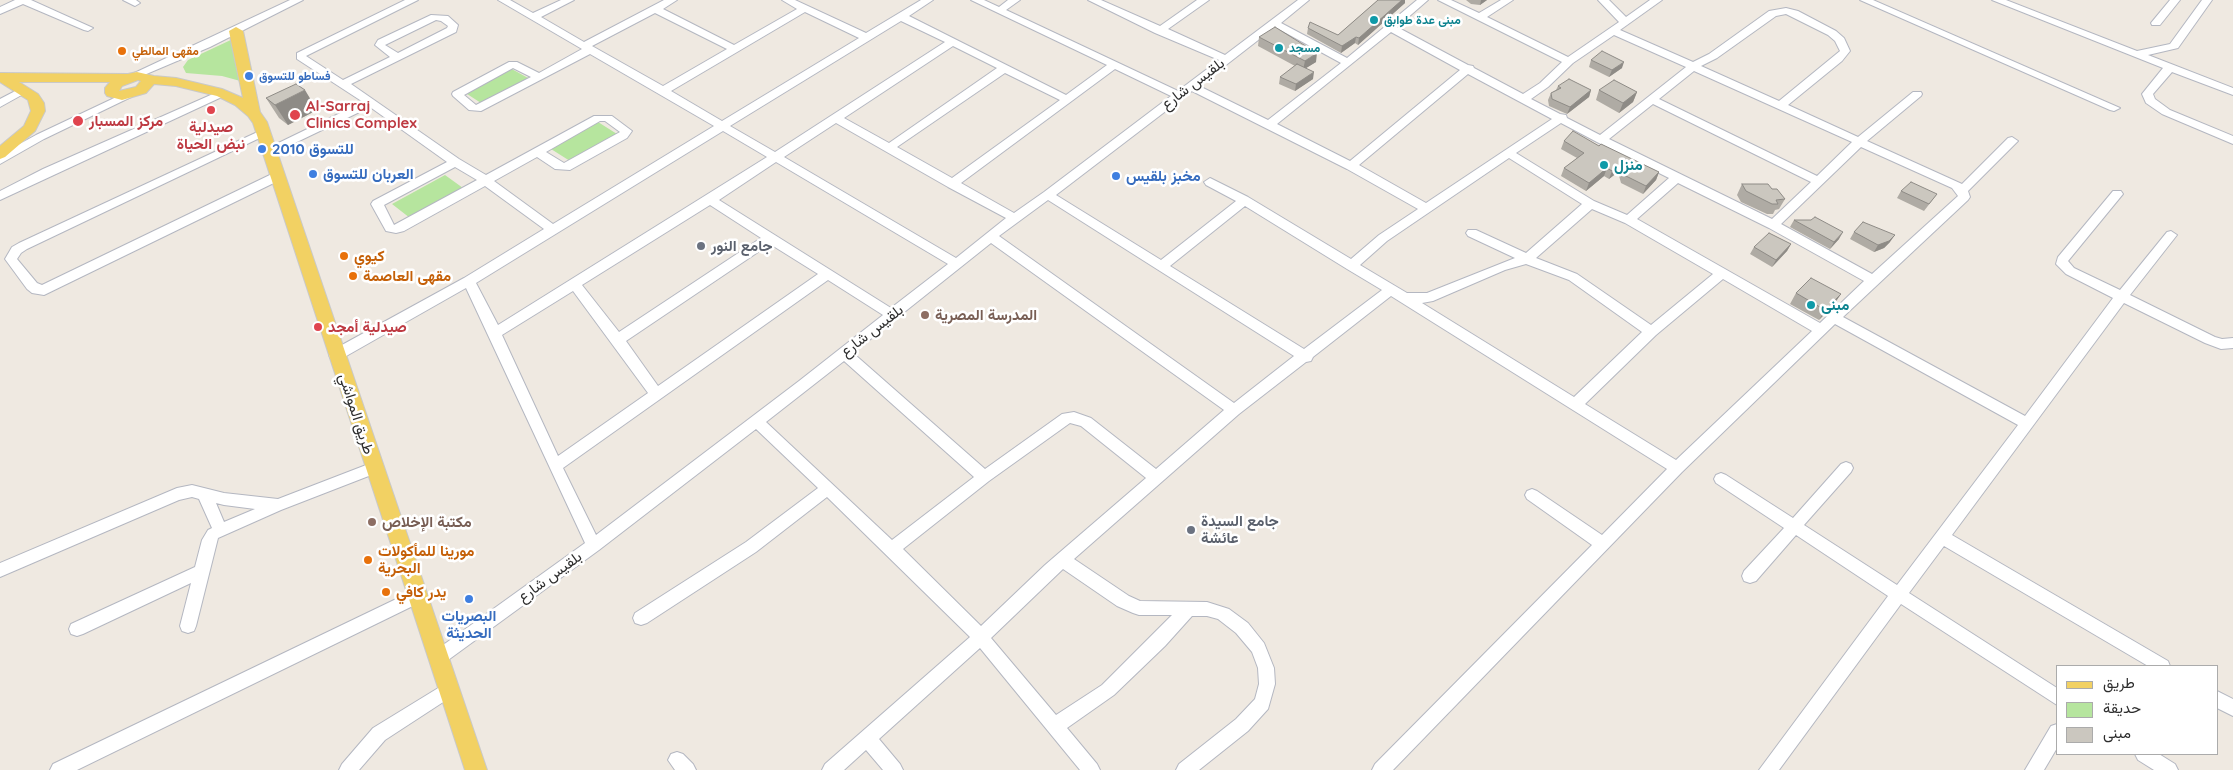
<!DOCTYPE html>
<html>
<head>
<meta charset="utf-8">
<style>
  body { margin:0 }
  #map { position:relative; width:2233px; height:770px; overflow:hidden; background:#efe9e1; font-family:Quicksand,Vazirmatn,sans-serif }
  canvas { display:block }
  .legend { position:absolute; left:2056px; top:665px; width:162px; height:90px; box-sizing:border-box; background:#fff; border:1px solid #ababab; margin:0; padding:6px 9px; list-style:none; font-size:15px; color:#2e2e2e }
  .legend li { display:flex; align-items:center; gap:10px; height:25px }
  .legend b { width:25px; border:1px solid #ababab }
</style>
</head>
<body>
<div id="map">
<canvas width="2233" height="770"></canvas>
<ul class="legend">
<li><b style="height:6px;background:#f2d163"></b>طريق</li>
<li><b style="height:14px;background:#b6e59e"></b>حديقة</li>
<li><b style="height:14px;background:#cbc7bf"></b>مبنى</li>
</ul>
</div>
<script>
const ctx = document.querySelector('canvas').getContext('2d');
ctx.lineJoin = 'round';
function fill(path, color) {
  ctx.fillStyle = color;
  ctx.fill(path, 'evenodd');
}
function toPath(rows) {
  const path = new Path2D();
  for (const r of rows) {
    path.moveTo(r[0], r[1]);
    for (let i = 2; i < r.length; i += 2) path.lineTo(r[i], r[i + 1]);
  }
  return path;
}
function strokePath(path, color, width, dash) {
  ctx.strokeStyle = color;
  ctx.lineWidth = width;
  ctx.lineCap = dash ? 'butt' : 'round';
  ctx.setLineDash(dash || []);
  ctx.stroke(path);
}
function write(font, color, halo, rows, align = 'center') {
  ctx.font = font + ' Quicksand,Vazirmatn,sans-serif';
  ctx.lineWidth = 5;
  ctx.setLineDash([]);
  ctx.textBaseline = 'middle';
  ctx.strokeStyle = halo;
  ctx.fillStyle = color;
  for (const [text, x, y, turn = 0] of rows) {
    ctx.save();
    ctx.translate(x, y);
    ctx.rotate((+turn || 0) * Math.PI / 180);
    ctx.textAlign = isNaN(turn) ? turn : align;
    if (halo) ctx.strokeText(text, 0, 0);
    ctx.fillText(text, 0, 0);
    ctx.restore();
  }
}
fill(toPath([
  [235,38,244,82,222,76,186,73,183,67,188,60],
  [510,68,528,78,481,103,464,92],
  [598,122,617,134,570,161,551,149],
  [445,175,463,188,410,218,392,204]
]), '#b6e59e');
const minor = toPath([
  [15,0,31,0,93,28,88,31,84,30,23,4,0,14,0,7,15,0],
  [123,0,136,0,140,3,135,6,123,0],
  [290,0,303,0,210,47,137,78,129,78,128,76,290,0],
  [405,0,418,0,306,56,343,80,390,57,375,45,378,40,431,15,448,16,458,25,456,32,351,84,459,159,486,175,594,116,612,116,632,131,627,138,570,170,555,169,537,157,494,181,553,224,714,126,590,54,481,111,469,110,453,96,452,94,453,92,509,62,517,62,539,73,582,49,498,0,510,0,533,13,561,0,574,0,541,17,584,42,664,0,677,0,663,9,734,45,797,9,782,0,795,0,866,33,921,0,933,0,909,16,1066,95,1107,65,971,0,984,0,999,7,1008,0,1020,0,1006,10,1178,91,1219,60,1155,33,1088,0,1101,0,1160,26,1197,0,1209,0,1168,29,1225,55,1298,0,1309,0,1281,23,1347,58,1417,0,1428,0,1397,27,1468,65,1473,66,1474,68,1523,94,1540,83,1562,62,1438,0,1451,0,1479,13,1501,0,1513,0,1487,17,1568,57,1619,22,1598,0,1609,0,1626,17,1650,0,1662,0,1620,30,1693,62,1709,54,1769,11,1786,8,1798,11,1836,31,1844,38,1850,51,1842,61,1788,105,1858,137,1913,92,1921,92,1922,94,1921,96,1867,141,1962,184,2008,138,2012,137,2018,141,1968,191,1970,197,1968,200,1843,317,2025,416,2113,298,2066,274,2056,264,2058,257,2113,191,2121,191,2123,194,2068,261,2074,268,2120,290,2167,232,2171,231,2177,235,2130,295,2215,337,2222,339,2233,338,2233,348,2221,349,2205,343,2124,303,1952,535,2168,661,2170,666,2148,666,1944,546,1909,593,2057,688,2057,705,1901,604,1779,770,1759,770,1888,596,1796,535,1756,581,1750,583,1744,581,1742,576,1744,571,1784,528,1716,483,1714,479,1716,475,1721,473,1726,475,1793,518,1841,464,1846,462,1851,464,1853,468,1851,472,1804,525,1897,585,2018,425,1835,324,1682,472,1393,770,1372,770,1375,764,1592,545,1527,499,1525,495,1527,491,1532,489,1537,491,1602,535,1667,469,1391,296,1313,357,1311,361,1306,362,1239,414,1074,559,1129,596,1140,601,1207,602,1229,609,1248,623,1264,643,1274,668,1275,684,1268,709,1248,731,1199,770,1176,770,1179,764,1236,719,1255,699,1259,684,1258,668,1252,652,1236,633,1218,619,1207,616,1192,616,1165,646,1114,695,1067,728,1097,764,1100,770,1080,770,980,648,879,739,900,764,903,770,883,770,866,750,844,770,822,770,825,764,970,637,827,497,756,552,647,623,641,625,635,623,633,618,635,613,746,542,818,488,756,429,599,550,444,663,438,665,432,663,430,658,432,653,585,543,466,288,341,359,331,359,329,355,331,351,464,278,544,229,485,186,404,231,396,233,386,231,371,204,373,201,447,162,370,107,274,153,270,154,264,150,363,102,297,59,297,53,405,0],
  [805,12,859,38,722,121,671,91,805,12],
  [655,13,727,49,663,86,592,46,655,13],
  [1786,14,1828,35,1835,41,1840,51,1779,101,1701,66,1717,58,1776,16,1786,14],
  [436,20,441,21,448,26,447,28,398,53,385,45,436,20],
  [901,21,945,42,775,152,730,126,901,21],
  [1275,27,1341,63,1268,120,1199,86,1275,27],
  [1391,32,1460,70,1350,161,1277,124,1391,32],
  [1614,35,1686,67,1600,135,1567,118,1566,115,1560,114,1531,99,1548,87,1573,63,1614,35],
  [953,46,997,68,889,143,844,118,953,46],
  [513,68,531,77,476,105,464,95,513,68],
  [1115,69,1171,96,1044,192,1014,213,961,183,1115,69],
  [1694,71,1852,142,1817,176,1659,99,1694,71],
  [1005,73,1060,100,952,178,897,147,1005,73],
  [1468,74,1552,119,1426,203,1359,165,1468,74],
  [1192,91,1347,169,1418,209,1379,235,1351,259,1248,197,1210,178,1204,182,1206,185,1236,201,1161,260,1056,195,1192,91],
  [1653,104,1811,182,1772,219,1609,139,1653,104],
  [600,121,605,121,620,132,564,163,546,152,600,121],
  [836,123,948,187,1006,218,956,258,784,157,836,123],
  [1561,123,1597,142,1669,178,1627,215,1594,201,1516,153,1561,123],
  [723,131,767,157,498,325,476,283,723,131],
  [1861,147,1952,188,1958,196,1872,274,1781,224,1861,147],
  [1509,158,1582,204,1526,253,1476,230,1468,230,1466,233,1468,236,1515,258,1427,293,1407,293,1360,265,1387,241,1509,158],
  [776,162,948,264,891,308,719,200,776,162],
  [455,167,477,180,394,225,384,205,455,167],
  [1678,183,1769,228,1864,281,1820,323,1637,219,1678,183],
  [1048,200,1294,356,1234,403,999,236,1048,200],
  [710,205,761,238,619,332,582,285,710,205],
  [1245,206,1347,269,1382,290,1304,349,1170,266,1245,206],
  [1592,209,1625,223,1713,274,1651,325,1577,274,1536,258,1592,209],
  [991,243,1224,410,1156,469,1091,418,1074,412,1062,414,985,469,853,353,991,243],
  [770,244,818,274,658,386,626,341,770,244],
  [1526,264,1569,280,1642,332,1574,397,1422,303,1433,301,1505,270,1526,264],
  [1723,279,1812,331,1676,460,1585,404,1656,335,1723,279],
  [828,280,883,315,799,381,596,535,563,468,828,280],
  [573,291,648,393,558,456,502,335,573,291],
  [844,361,974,477,892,540,766,422,844,361],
  [1070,423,1081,426,1146,478,1045,565,981,626,903,549,989,481,1070,423],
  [1063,569,1117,606,1133,613,1139,615,1172,615,1102,685,1056,715,991,638,1063,569],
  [1860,0,1873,0,2120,108,2114,111,2110,110,1860,0],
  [1992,0,2006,0,2137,51,2170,44,2202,0,2212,0,2178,48,2148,55,2233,88,2233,95,2172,72,2153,94,2155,99,2170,110,2233,136,2233,144,2162,114,2146,103,2142,94,2163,68,1992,0],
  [2170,0,2180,0,2160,25,2152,25,2151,23,2170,0],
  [23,87,28,90,27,92,0,107,0,99,23,87],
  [222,90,227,93,226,95,0,200,0,191,43,169,222,90],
  [127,92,131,93,132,95,131,97,44,139,0,164,0,155,36,135,127,92],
  [264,129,268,130,270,132,268,134,27,249,21,253,17,259,37,283,42,285,274,173,282,173,284,176,282,179,44,295,32,293,27,289,5,259,12,247,19,243,264,129],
  [374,462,379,464,381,468,379,472,281,510,218,538,196,626,194,631,188,633,182,631,180,626,191,583,83,634,77,636,71,634,69,629,71,624,195,567,202,540,208,530,212,528,199,499,192,497,179,500,0,577,0,563,177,488,192,485,224,493,278,499,374,462],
  [216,503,224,505,255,509,224,522,216,503],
  [417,589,423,591,425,596,423,601,77,770,50,770,53,764,417,589],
  [448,682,454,685,456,690,454,695,385,740,359,770,339,770,342,764,373,728,448,682],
  [2217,691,2233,699,2233,716,2217,708,2217,691],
  [2057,724,2057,748,2044,770,2025,770,2051,726,2057,724],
  [677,752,683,754,693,764,696,770,675,770,668,760,671,754,677,752],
  [2135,754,2159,754,2175,764,2178,770,2154,770,2138,760,2135,754]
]);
const major = toPath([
  [236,27,243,31,260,112,267,122,487,770,465,770,253,123,248,116,235,105,217,96,176,86,154,84,146,93,122,100,107,96,105,93,105,88,110,82,19,82,38,94,44,103,45,111,35,131,5,157,0,159,0,146,24,126,31,111,28,100,0,82,0,73,128,74,137,72,154,76,176,78,222,89,243,98,229,31,236,27],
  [138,80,141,81,136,87,119,91,122,86,138,80]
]);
strokePath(minor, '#b4b7c1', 2);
strokePath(major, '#c9c9c9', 2);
fill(minor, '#fff');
fill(major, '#f2d163');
fill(toPath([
  [1378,0,1405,0,1405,3,1358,45,1355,43,1341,53,1307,34,1308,28,1338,35],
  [1466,0,1487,0,1480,5,1471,4],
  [1259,37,1316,62,1306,68,1313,79,1295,91,1279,84,1280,77,1295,66,1258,46],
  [1591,60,1622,68,1609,77,1589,67],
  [1558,86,1591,90,1589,97,1567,114,1549,106,1548,100,1551,93,1556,90],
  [1599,90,1637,92,1633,102,1619,113,1596,100],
  [266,98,317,110,288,125,279,118],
  [1564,141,1599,146,1659,172,1656,180,1643,194,1621,183,1618,172,1609,179,1604,176,1586,191,1561,176,1564,168,1577,158,1561,149],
  [1742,184,1785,199,1779,209,1775,210,1773,214,1767,214,1741,202,1737,195],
  [1901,191,1937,194,1924,211,1897,198],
  [1794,220,1839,239,1830,249,1790,227],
  [1854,232,1890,242,1884,248,1874,252,1850,239],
  [1791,244,1787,251,1772,267,1750,254,1754,247],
  [1796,293,1841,294,1834,304,1819,320,1790,304]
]), '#afaba4');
fill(toPath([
  [1402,0,1405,0,1405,3,1358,45,1359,38],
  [1481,0,1487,0,1480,5],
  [1356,37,1355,43,1341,53,1342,46],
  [1317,53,1316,62,1303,70,1305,61],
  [1624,62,1622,68,1609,77,1612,70],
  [1314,72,1313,79,1295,91,1296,84],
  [305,90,317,110,288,125,275,105],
  [1591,90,1589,97,1567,114,1570,107],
  [1637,92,1633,102,1619,113,1623,103],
  [1622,163,1618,172,1609,179,1612,171],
  [1607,168,1604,176,1586,191,1589,183],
  [1659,172,1656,180,1643,194,1646,186],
  [1843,232,1839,239,1830,249,1834,242],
  [1895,235,1890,242,1884,248,1874,252,1878,245],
  [1791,244,1787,251,1772,267,1776,260],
  [1841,294,1834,304,1819,320,1825,310]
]), '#8e8b86');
const building = toPath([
  [1378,0,1402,0,1359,38,1356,37,1342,46,1308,28,1310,22,1338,35,1378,0],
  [1275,27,1317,53,1305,61,1259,37,1275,27],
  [1602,51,1624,62,1612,70,1591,60,1602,51],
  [1297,64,1314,72,1296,84,1280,77,1297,64],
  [1569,79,1591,90,1570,107,1552,99,1551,93,1561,88,1558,86,1569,79],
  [1614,80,1637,92,1623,103,1599,90,1614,80],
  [296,84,305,90,275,105,266,98,296,84],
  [1573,131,1599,146,1601,144,1659,172,1646,186,1624,175,1622,163,1612,171,1607,168,1589,183,1564,168,1584,153,1564,141,1573,131],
  [1911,182,1937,194,1929,204,1901,191,1911,182],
  [1742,184,1768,184,1772,189,1777,189,1785,199,1776,200,1778,204,1772,204,1746,191,1742,184],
  [1815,217,1843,232,1834,242,1794,220,1811,220,1815,217],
  [1863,222,1895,235,1889,241,1878,245,1854,232,1863,222],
  [1769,233,1791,244,1776,260,1754,247,1769,233],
  [1811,278,1841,294,1825,310,1796,293,1811,278]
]);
fill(building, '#cbc7bf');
strokePath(building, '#8e8b86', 1);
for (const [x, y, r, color] of [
  [1374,20,5,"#0f9aa8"],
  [1279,48,5,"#0f9aa8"],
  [122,51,5,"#e8710a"],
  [249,76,5,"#3f7fe0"],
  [211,110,5,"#e0444e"],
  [295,115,6,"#e0444e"],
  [78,121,6,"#e0444e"],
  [262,149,5,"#3f7fe0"],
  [1604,165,5,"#0f9aa8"],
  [313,174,5,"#3f7fe0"],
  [1116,176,5,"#3f7fe0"],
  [701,246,5,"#6b7280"],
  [344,256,5,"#e8710a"],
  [353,276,5,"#e8710a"],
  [1811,305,5,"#0f9aa8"],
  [925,315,5,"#8d6e63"],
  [318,327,5,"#e0444e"],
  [372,522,5,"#8d6e63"],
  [1191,530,5,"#6b7280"],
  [368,560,5,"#e8710a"],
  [386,592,5,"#e8710a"],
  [469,599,5,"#3f7fe0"]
]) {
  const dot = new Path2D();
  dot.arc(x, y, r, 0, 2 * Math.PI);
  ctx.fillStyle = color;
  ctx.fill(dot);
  strokePath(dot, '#fff', 2);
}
write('bold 12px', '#0d838f', '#fff', [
  ["مبنى عدة طوابق",1384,20],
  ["مسجد",1289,48]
], 'left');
write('bold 12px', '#c56008', '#fff', [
  ["مقهى المالطي",132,51]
], 'left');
write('bold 12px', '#366cbe', '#fff', [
  ["فساطو للتسوق",259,76]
], 'left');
write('15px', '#2e2e2e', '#fff', [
  ["بلقيس شارع",1193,84,-37],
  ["بلقيس شارع",872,331,-38],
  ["طريق المواشي",356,414,72],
  ["بلقيس شارع",550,577,-36]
]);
write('bold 15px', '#be3a42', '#fff', [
  ["Al-Sarraj",306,106],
  ["Clinics Complex",306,123],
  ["مركز المسبار",89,121],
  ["صيدلية",211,127,"center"],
  ["نبض الحياة",211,144,"center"],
  ["صيدلية أمجد",328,327]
], 'left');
write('bold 15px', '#366cbe', '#fff', [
  ["2010 للتسوق",272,149],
  ["العربان للتسوق",323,174],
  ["مخبز بلقيس",1126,176],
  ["البصريات",469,616,"center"],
  ["الحديثة",469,633,"center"]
], 'left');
write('bold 15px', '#0d838f', '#fff', [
  ["منزل",1614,165],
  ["مبنى",1821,305]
], 'left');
write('bold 15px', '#5b616d', '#fff', [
  ["جامع النور",711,246],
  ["جامع السيدة",1201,521],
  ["عائشة",1201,538]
], 'left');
write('bold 15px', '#c56008', '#fff', [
  ["كيوي",354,256],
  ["مقهى العاصمة",363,276],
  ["مورينا للمأكولات",378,551],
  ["البحرية",378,568],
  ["يدر كافي",396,592]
], 'left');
write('bold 15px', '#785e54', '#fff', [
  ["المدرسة المصرية",935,315],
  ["مكتبة الإخلاص",382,522]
], 'left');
</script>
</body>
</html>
